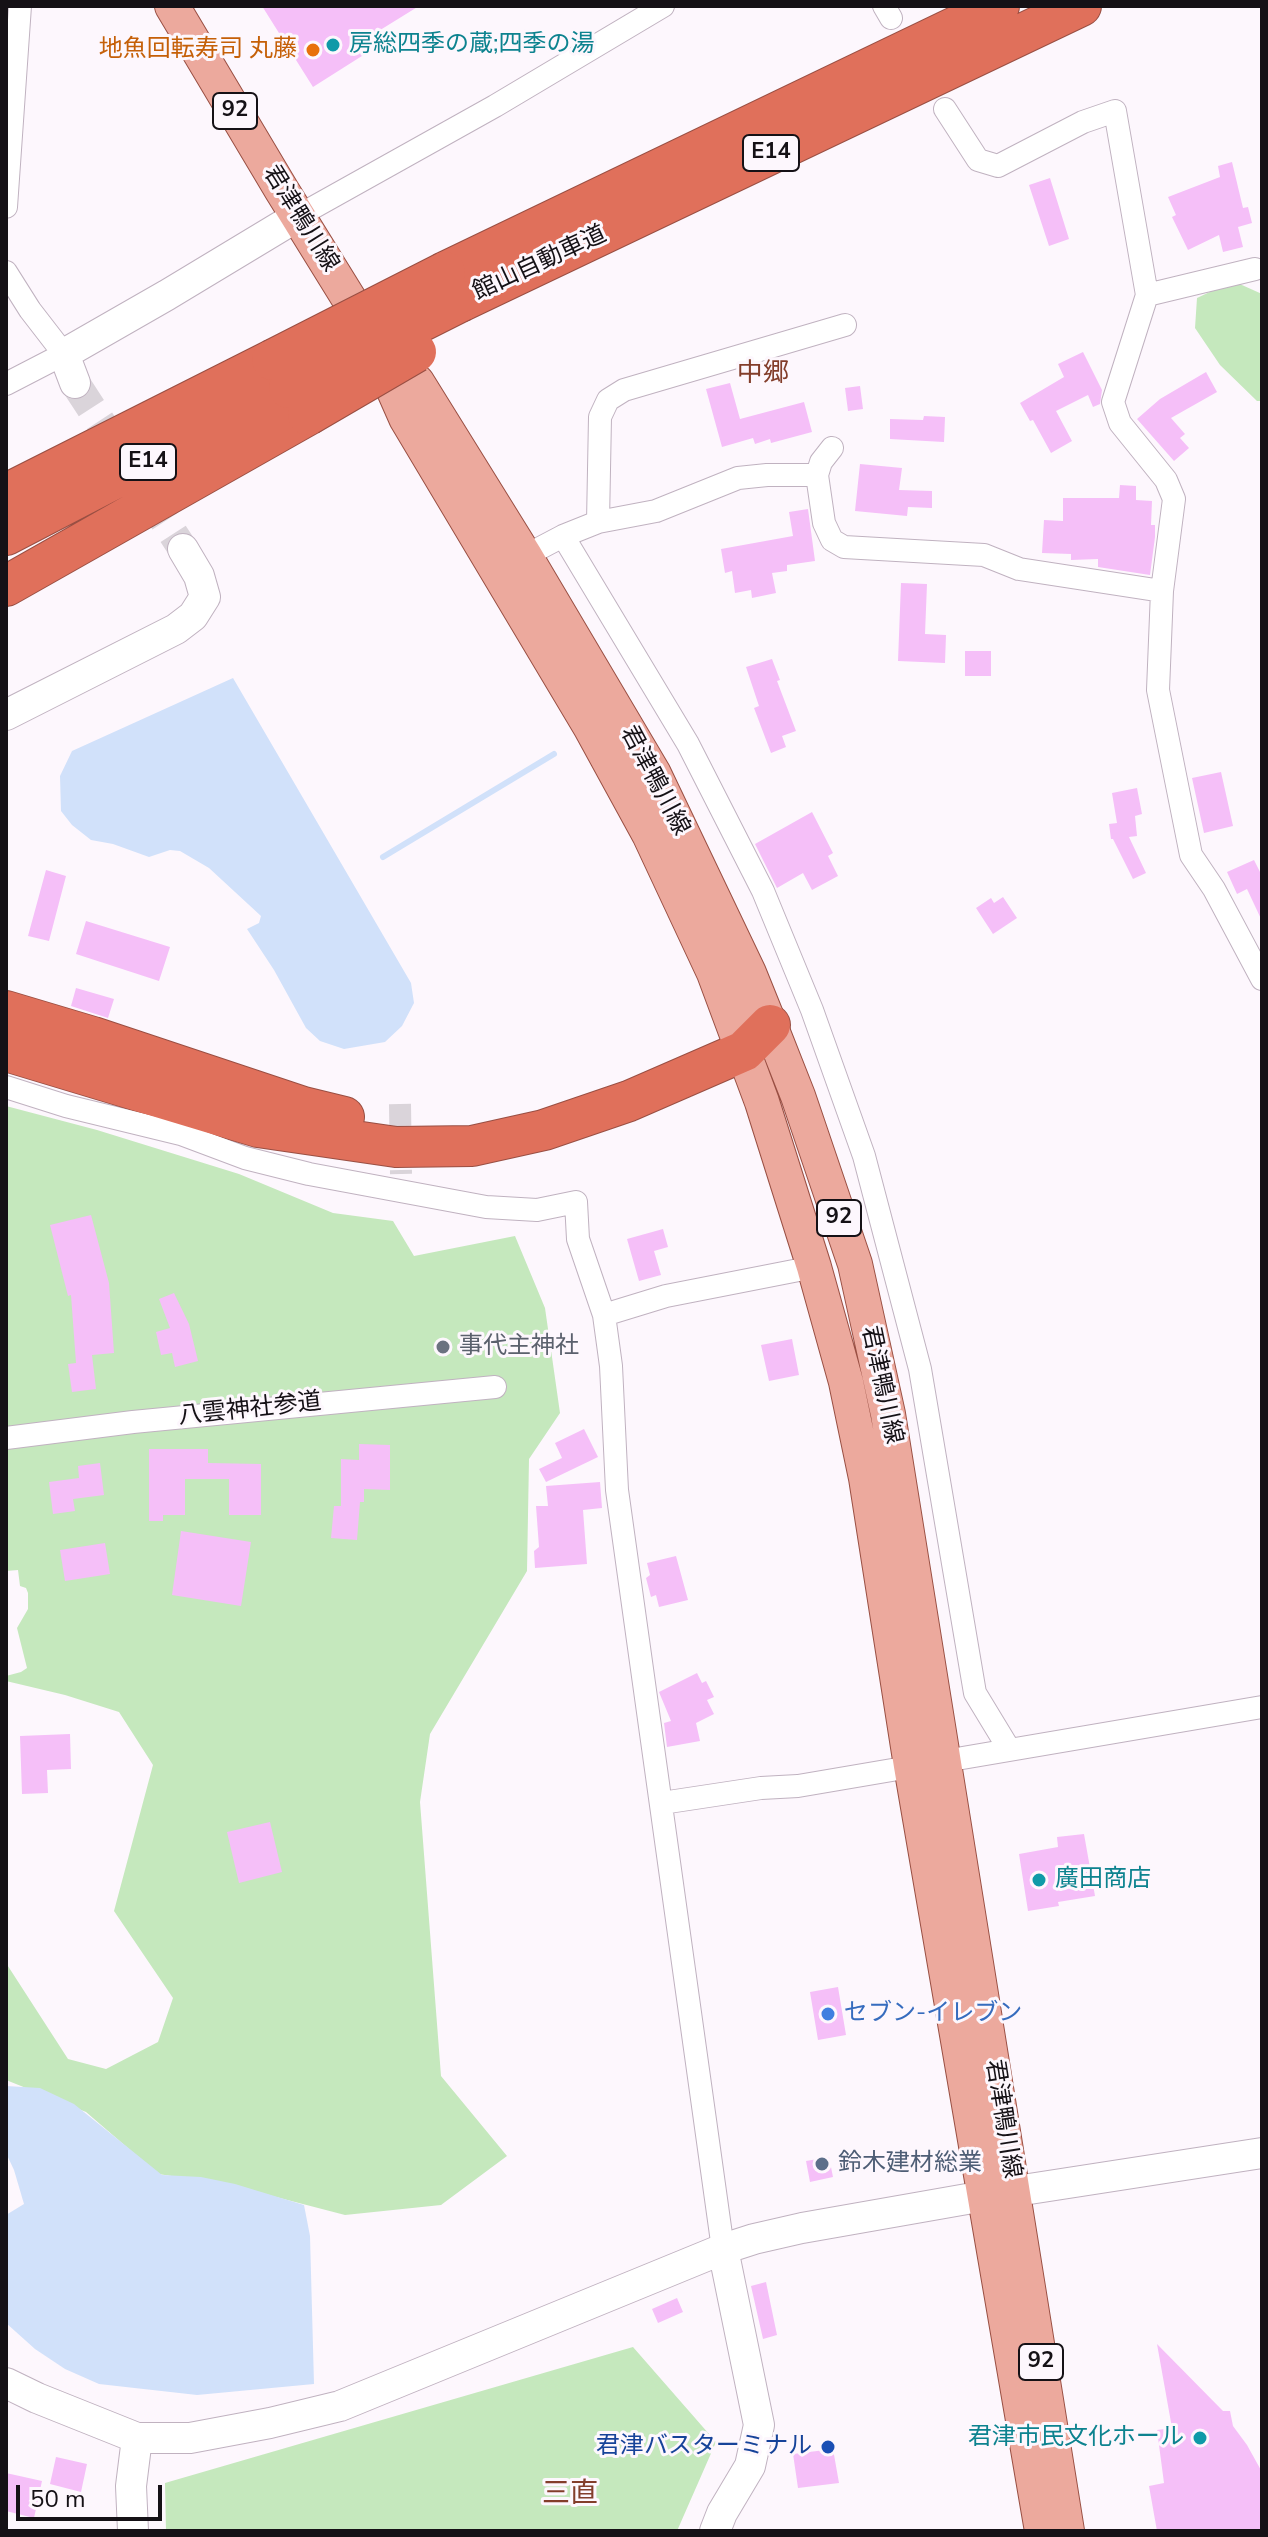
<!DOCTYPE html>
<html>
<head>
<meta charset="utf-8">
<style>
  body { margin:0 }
  #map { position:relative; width:1268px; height:2537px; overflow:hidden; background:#fdf7fd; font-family:"Nunito Sans",sans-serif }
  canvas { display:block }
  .frame { position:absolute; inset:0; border:8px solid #151116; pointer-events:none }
  .scale { position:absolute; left:16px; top:2485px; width:146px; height:36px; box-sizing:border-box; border:4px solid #151116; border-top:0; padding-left:10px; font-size:24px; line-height:28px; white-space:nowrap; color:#151116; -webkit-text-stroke:6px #fdf7fd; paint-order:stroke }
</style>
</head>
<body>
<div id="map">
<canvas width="1268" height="2537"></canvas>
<div class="frame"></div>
<div class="scale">50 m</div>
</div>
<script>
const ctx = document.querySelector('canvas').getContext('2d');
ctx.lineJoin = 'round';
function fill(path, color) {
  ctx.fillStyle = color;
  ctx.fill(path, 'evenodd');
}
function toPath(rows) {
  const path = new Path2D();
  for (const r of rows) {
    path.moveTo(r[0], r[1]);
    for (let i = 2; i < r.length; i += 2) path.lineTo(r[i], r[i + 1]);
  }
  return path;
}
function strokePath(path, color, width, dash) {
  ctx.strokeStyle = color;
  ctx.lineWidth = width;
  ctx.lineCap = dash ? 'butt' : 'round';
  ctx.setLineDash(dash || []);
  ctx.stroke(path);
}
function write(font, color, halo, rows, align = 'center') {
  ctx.font = font + ' "Nunito Sans","Noto Sans JP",sans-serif';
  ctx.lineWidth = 6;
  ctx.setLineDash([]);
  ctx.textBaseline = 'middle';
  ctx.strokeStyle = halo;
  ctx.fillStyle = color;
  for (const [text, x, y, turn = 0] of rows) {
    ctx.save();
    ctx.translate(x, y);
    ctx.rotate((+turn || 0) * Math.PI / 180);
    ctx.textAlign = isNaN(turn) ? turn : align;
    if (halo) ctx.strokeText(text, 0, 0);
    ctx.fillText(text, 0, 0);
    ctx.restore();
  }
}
fill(toPath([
  [1233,281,1262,294,1262,401,1257,401,1220,365,1195,328,1197,298],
  [6,1106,97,1130,239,1174,333,1213,393,1221,414,1256,515,1236,545,1308,560,1413,529,1459,527,1571,430,1734,420,1802,441,2076,507,2156,441,2205,345,2215,226,2184,158,2174,86,2112,6,2080,6,1963,68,2059,106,2069,158,2042,173,1998,114,1911,153,1765,119,1712,65,1695,6,1681,6,1676,21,1672,27,1668,17,1628,28,1609,28,1593,26,1588,20,1586,18,1570,6,1571],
  [633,2347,716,2442,677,2531,166,2531,165,2483]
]), '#c5e8bd');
fill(toPath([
  [233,678,411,983,414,1003,402,1026,385,1042,344,1049,320,1041,306,1028,274,970,247,929,259,923,261,916,209,868,180,851,170,850,149,857,113,844,91,840,72,825,61,811,60,776,72,751],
  [6,2086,40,2088,74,2104,162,2175,201,2177,235,2184,304,2205,310,2236,314,2384,197,2395,99,2384,65,2369,35,2349,6,2323,6,2215,24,2204,14,2170,6,2153]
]), '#d1e1fa');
strokePath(toPath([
  [383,857,554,754]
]), '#d1e1fa', 6);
fill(toPath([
  [262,6,419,6,377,32,384,42,313,87],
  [1232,162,1243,208,1248,207,1252,223,1238,227,1243,247,1223,252,1219,235,1188,250,1172,217,1176,215,1168,197,1220,177,1218,166],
  [1050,178,1069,239,1049,246,1029,185],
  [1083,352,1102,390,1100,404,1093,407,1088,395,1056,411,1072,441,1051,453,1033,420,1030,421,1020,403,1064,377,1058,364],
  [1206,372,1217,392,1171,418,1185,434,1180,438,1189,448,1174,461,1137,419,1160,399],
  [730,383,740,419,804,402,812,432,771,443,770,439,755,444,753,438,722,447,706,389],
  [860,386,863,409,848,411,845,388],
  [924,416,945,417,944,442,890,439,890,419,923,420],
  [860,464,902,468,899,490,932,491,932,508,908,507,907,516,855,511],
  [1120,485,1136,486,1136,500,1152,501,1151,525,1155,525,1155,537,1150,575,1098,567,1098,559,1071,560,1071,554,1042,553,1044,520,1063,521,1063,498,1119,498],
  [808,509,815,561,787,565,787,571,772,573,776,593,752,598,751,590,735,593,732,571,725,573,721,549,793,536,789,512],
  [901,583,927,584,925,634,946,635,945,663,898,661],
  [965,651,991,651,991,676,965,676],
  [772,659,780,680,777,681,796,731,782,736,786,747,771,753,754,708,759,706,746,667],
  [1221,772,1233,826,1204,833,1192,778],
  [1137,788,1142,814,1135,816,1137,836,1129,837,1146,873,1133,879,1113,839,1111,839,1109,824,1117,823,1112,793],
  [812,812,833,853,828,856,838,876,812,890,803,873,777,888,755,844],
  [1254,860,1262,876,1262,921,1247,889,1237,894,1227,872],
  [46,870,66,876,49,941,28,936],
  [1003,897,1017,918,993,934,976,908,991,898,994,903],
  [86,921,170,947,159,981,76,954],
  [76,988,114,999,108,1018,71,1006],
  [91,1215,109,1283,114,1353,92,1355,96,1389,72,1392,68,1364,76,1363,71,1295,68,1296,50,1225],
  [663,1229,668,1247,654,1251,661,1275,639,1281,627,1239],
  [174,1293,189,1324,198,1361,175,1367,172,1353,161,1355,156,1332,170,1328,159,1299],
  [792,1339,799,1375,769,1381,761,1345],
  [584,1429,598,1457,546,1482,539,1469,562,1458,555,1443],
  [359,1444,390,1445,390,1490,364,1489,364,1502,360,1502,357,1540,331,1538,334,1506,341,1506,341,1459,359,1460],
  [149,1449,208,1449,208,1463,261,1464,261,1515,229,1515,229,1479,185,1479,185,1515,163,1515,163,1521,149,1521],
  [100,1463,104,1495,73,1499,75,1511,53,1514,49,1482,79,1478,78,1466],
  [600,1482,602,1508,583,1510,587,1564,535,1568,534,1551,539,1547,536,1506,548,1506,546,1486],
  [181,1531,251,1542,241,1606,172,1595],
  [105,1543,110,1574,65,1581,60,1550],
  [676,1556,688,1600,659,1607,656,1595,651,1597,646,1578,650,1575,647,1563],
  [697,1673,702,1683,706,1681,714,1697,707,1700,714,1714,696,1723,700,1741,667,1747,664,1723,671,1721,659,1692],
  [70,1734,71,1769,47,1770,48,1793,22,1794,20,1736],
  [270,1822,282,1872,239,1883,227,1832],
  [1084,1834,1095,1896,1058,1902,1059,1906,1028,1911,1019,1854,1058,1847,1057,1837],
  [838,1987,846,2035,818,2040,810,1992],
  [829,2157,833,2177,810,2182,806,2161],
  [766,2282,777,2335,763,2339,751,2286],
  [677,2298,683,2312,658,2323,652,2309],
  [1157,2344,1223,2411,1230,2411,1233,2426,1247,2445,1262,2472,1262,2531,1157,2531,1149,2486,1164,2483,1157,2430,1172,2428],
  [833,2449,839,2483,798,2488,793,2454],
  [56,2457,87,2464,81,2492,50,2484],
  [6,2473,42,2481,34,2518,6,2511]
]), '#f5bff8');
strokePath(toPath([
  [400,1104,401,1174]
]), '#dad4da', 22, [22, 11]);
strokePath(toPath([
  [75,383,183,549]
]), '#dad4da', 30, [30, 15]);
const street = toPath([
  [884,6,891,18],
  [945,109,978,160,998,166,1083,122,1115,111,1147,295,1113,402,1120,423,1166,480,1174,499,1162,591,1158,690,1191,855,1214,889,1262,979],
  [6,207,20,6],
  [298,216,495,106,663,6],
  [6,272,30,310,64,354,6,384],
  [1147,295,1255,269],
  [832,448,821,462,817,475,824,523,832,540,844,547,984,555,1019,569,1162,591],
  [598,522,600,417,608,400,624,390,845,325],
  [563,536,688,744,763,891,812,1010,864,1156,920,1369,975,1693,1009,1749],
  [525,556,563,536,598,522,656,511,738,478,767,475,817,475],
  [6,1087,66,1106,181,1134,245,1158,309,1174,486,1207,537,1210,576,1202,578,1239,604,1315,611,1366,617,1490,723,2249],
  [604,1315,666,1296,814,1267],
  [6,1438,133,1422,495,1387],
  [662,1803,761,1788,798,1786,1262,1707]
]);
const secondary = toPath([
  [75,383,64,354,167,295,298,216],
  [6,715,176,629,193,616,205,597,199,576,183,549],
  [6,2383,37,2398,137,2438,190,2438,270,2423,340,2406,723,2249,754,2239,802,2228,984,2196,1262,2153],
  [133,2531,131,2486,137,2438],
  [715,2531,722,2513,750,2466,759,2425,723,2249]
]);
const primary = toPath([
  [172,6,281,189,380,349,391,384,406,418,591,728,649,834,714,973,762,1102,814,1267,846,1382,866,1478,911,1766,1042,2531],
  [383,351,417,382,525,556,654,774,749,973,770,1025,798,1096,855,1264,888,1414,1067,2531]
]);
const highway = toPath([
  [445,272,999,6],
  [462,301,1081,6],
  [6,494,272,360],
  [6,535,289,388],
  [6,586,308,415],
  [6,1011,93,1037,303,1107,344,1117],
  [6,1051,258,1127,396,1147,472,1146,544,1130,629,1101,744,1051,770,1025]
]);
strokePath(street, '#c0b2c0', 24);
strokePath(secondary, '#c0b2c0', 32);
strokePath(primary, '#994f43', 36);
strokePath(highway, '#994f43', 42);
strokePath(street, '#fff', 22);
strokePath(secondary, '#fff', 30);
strokePath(primary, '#eca99d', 34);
strokePath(highway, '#e0705b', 40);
const highwayBridge = toPath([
  [272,360,445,272],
  [289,388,462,301],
  [308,415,416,352]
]);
strokePath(highwayBridge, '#994f43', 42, []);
strokePath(highwayBridge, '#e0705b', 40);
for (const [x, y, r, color] of [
  [333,45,8,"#0f9aa8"],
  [313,50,8,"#e8710a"],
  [443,1347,8,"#6b7280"],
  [1039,1880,8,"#0f9aa8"],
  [828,2014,8,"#3f7fe0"],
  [822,2164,8,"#5c6f8a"],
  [1200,2438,8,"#0f9aa8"],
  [828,2447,8,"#1a4fb4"]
]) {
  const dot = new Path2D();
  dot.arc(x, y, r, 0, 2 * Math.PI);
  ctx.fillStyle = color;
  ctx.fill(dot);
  strokePath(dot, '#fdf7fd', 3);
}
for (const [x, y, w] of [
  [235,111,44],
  [771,153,56],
  [148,462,56],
  [839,1218,44],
  [1041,2362,44]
]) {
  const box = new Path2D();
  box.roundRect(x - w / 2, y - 18, w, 36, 6);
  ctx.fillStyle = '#fdf7fd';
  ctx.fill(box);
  strokePath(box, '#151116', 2);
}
write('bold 22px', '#151116', null, [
  ["92",235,111],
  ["E14",771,153],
  ["E14",148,462],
  ["92",839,1218],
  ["92",1041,2362]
]);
write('24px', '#0d838f', '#fdf7fd', [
  ["房総四季の蔵;四季の湯",349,45],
  ["廣田商店",1055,1880],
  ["君津市民文化ホール",1184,2438,"right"]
], 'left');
write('24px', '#c56008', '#fdf7fd', [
  ["地魚回転寿司 丸藤",297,50]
], 'right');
write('24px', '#151116', '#fdf7fd', [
  ["君津鴨川線",300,219,58],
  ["館山自動車道",540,264,-25],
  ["君津鴨川線",654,781,62],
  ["君津鴨川線",881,1385,78],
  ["八雲神社参道",250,1410,-6],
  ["君津鴨川線",1002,2119,81]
]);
write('24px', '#5b616d', '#fdf7fd', [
  ["事代主神社",459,1347]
], 'left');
write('24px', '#366cbe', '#fdf7fd', [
  ["セブン-イレブン",844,2014]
], 'left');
write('24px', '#4e5e75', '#fdf7fd', [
  ["鈴木建材総業",838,2164]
], 'left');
write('24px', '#164399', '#fdf7fd', [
  ["君津バスターミナル",812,2447]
], 'right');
write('26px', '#833e2b', '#fdf7fd', [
  ["中郷",763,375]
]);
write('28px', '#833e2b', '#fdf7fd', [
  ["三直",570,2495]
]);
</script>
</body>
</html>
